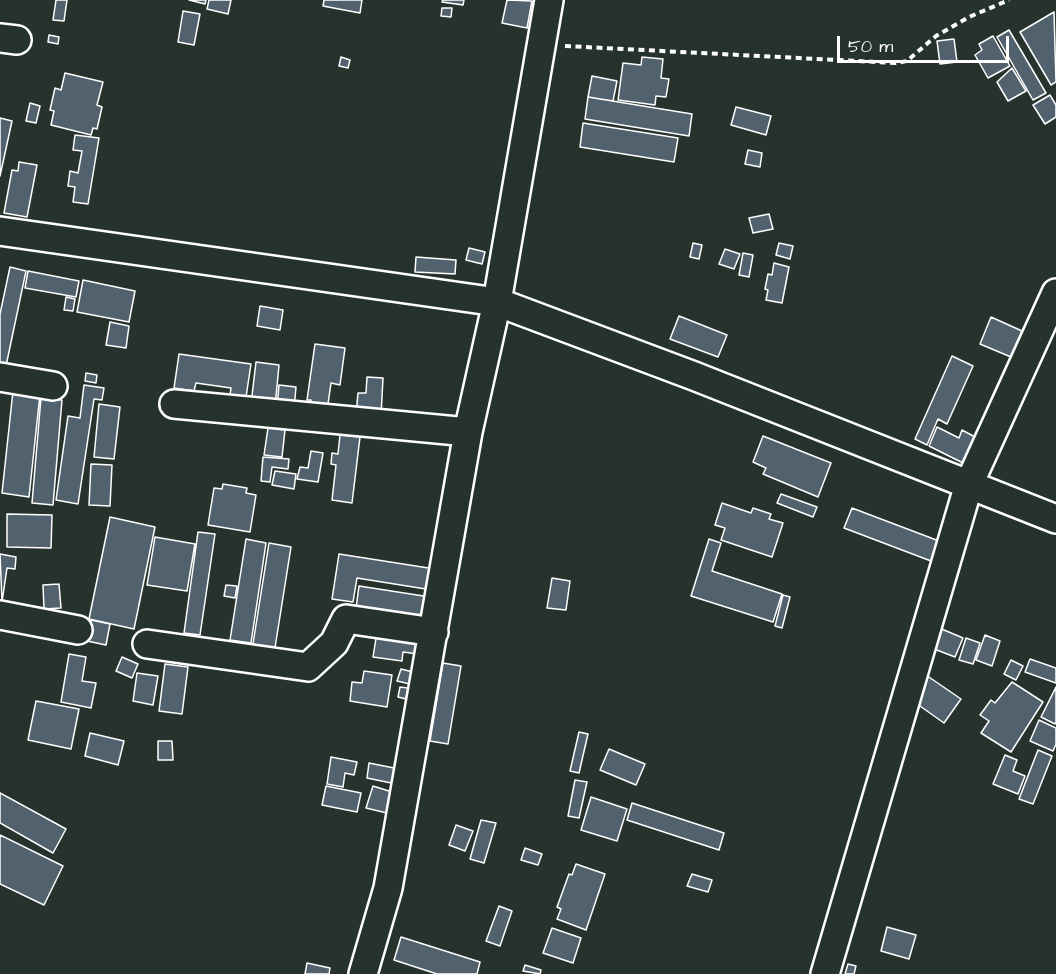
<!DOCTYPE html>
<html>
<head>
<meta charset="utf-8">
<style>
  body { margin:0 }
  #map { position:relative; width:1056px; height:974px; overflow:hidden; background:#26332d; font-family:"Architects Daughter",sans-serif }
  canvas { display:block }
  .scale { position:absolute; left:837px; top:36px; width:172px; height:27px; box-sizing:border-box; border:3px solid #fff; border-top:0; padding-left:8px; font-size:18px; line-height:21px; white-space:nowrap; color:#fff; -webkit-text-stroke:4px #26332d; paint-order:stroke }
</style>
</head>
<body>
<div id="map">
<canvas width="1056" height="974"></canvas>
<div class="scale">50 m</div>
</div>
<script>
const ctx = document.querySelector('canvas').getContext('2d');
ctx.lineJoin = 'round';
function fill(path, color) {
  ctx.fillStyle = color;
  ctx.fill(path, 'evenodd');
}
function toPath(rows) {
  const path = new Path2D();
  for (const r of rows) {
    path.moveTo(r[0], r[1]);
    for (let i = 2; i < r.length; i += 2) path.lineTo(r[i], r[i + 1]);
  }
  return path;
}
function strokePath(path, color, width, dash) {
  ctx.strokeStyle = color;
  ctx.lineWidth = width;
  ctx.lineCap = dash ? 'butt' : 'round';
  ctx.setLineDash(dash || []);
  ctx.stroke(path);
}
const building = toPath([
  [56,0,67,0,64,21,53,20,56,0],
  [189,0,206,0,205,4,189,0],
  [209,0,231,0,228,14,207,9,209,0],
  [324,0,362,0,360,13,323,6,324,0],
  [443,0,464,0,463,5,442,2,443,0],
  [507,0,532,1,527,28,502,23,507,0],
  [442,8,452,8,451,17,441,16,442,8],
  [183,11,200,14,194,45,178,42,183,11],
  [1054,12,1056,82,1051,85,1020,32,1054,12],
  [1009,30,1046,93,1033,100,997,37,1009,30],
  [49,35,59,37,58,44,48,42,49,35],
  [993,36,1010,66,988,78,975,55,982,50,979,44,993,36],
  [954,39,957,62,940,64,937,41,954,39],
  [341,57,350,60,348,68,339,66,341,57],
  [642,57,663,59,661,78,669,79,666,97,656,96,655,105,618,100,623,63,641,65,642,57],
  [1012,68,1026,91,1008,101,997,82,1012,68],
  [65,73,103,82,97,105,102,107,97,129,93,128,91,135,51,125,54,111,50,110,55,88,61,90,65,73],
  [592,76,617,81,613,101,588,97,592,76],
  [1050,95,1056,105,1056,117,1045,124,1033,105,1050,95],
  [588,97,692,114,689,136,585,119,588,97],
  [30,103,40,106,36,123,26,121,30,103],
  [736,107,771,116,766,135,731,125,736,107],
  [0,118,12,121,0,176,0,118],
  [583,123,678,138,674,162,580,147,583,123],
  [75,135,99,138,88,204,73,202,75,187,68,186,70,171,78,173,82,151,73,150,75,135],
  [748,150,762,153,760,167,745,164,748,150],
  [19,162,37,165,27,217,4,213,12,170,18,171,19,162],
  [769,214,773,229,753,233,749,218,769,214],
  [693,243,702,245,699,259,690,257,693,243],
  [779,243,793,246,790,259,776,255,779,243],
  [469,248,485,252,482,264,466,260,469,248],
  [725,249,740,254,734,269,719,264,725,249],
  [743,253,753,255,749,277,739,275,743,253],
  [416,257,456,260,455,274,415,272,416,257],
  [774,263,789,267,782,303,766,300,768,290,765,289,768,274,772,275,774,263],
  [10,267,26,271,6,366,0,365,0,314,10,267],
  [28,271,79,281,76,297,25,288,28,271],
  [83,280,135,291,129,322,77,312,83,280],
  [66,297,75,299,73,311,64,310,66,297],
  [260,306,283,310,280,330,257,326,260,306],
  [679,316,727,335,718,357,670,339,679,316],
  [991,317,1022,331,1011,357,980,344,991,317],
  [110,322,129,326,126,348,106,345,110,322],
  [315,344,345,348,340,385,331,383,327,411,310,408,311,400,307,400,315,344],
  [179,354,251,364,246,397,230,395,231,388,196,383,194,391,174,388,179,354],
  [952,356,973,366,947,424,938,419,927,445,915,439,952,356],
  [256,362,279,365,275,407,251,404,256,362],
  [86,373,97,375,96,383,85,381,86,373],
  [367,377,383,378,381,416,356,415,358,393,366,393,367,377],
  [84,385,104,388,102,400,94,399,78,504,56,500,68,416,80,418,84,385],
  [279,385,296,387,294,409,277,407,279,385],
  [13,391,40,394,29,497,2,493,13,391],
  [41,398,62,400,53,505,32,503,41,398],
  [99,404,120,407,114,459,94,457,99,404],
  [937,427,959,438,962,430,977,438,965,464,929,446,937,427],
  [268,428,285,430,282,457,264,455,268,428],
  [340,435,360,437,352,503,332,500,336,465,331,464,332,453,338,454,340,435],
  [763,436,831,463,818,497,763,474,766,468,753,462,763,436],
  [311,451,323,453,318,482,297,479,300,467,308,468,311,451],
  [263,457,289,459,288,469,272,467,270,482,261,481,263,457],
  [91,464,112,465,110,506,89,505,91,464],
  [275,471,296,474,294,489,272,485,275,471],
  [223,484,247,488,246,493,256,495,250,532,208,525,214,488,222,489,223,484],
  [781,494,817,507,813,517,777,503,781,494],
  [722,503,751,513,753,508,771,514,769,519,783,523,772,557,721,540,725,528,715,525,722,503],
  [852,508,939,541,931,561,844,528,852,508],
  [7,514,52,515,51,548,7,547,7,514],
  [110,517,155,527,134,629,89,619,110,517],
  [198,532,215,534,200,635,184,633,198,532],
  [155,537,195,544,187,591,147,585,155,537],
  [246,539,266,543,251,643,230,640,246,539],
  [709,539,721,543,712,571,782,594,773,622,691,596,709,539],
  [269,543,291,547,274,654,252,650,269,543],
  [0,554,16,557,15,569,7,568,2,602,0,554],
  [339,554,435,569,432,590,357,578,353,602,332,599,339,554],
  [552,578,570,581,566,610,547,608,552,578],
  [59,584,61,608,44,609,43,585,59,584],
  [226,585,237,586,235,598,224,596,226,585],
  [359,586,430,597,427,619,356,608,359,586],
  [783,595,790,597,782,628,775,626,783,595],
  [91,620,110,624,106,645,87,641,91,620],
  [937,627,963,638,955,657,929,647,937,627],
  [377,632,420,638,418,654,403,652,402,661,373,657,377,632],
  [985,635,1000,641,992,666,976,660,985,635],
  [966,638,980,643,973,664,959,660,966,638],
  [69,654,86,657,82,681,96,683,91,708,61,702,69,654],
  [122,657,138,664,132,678,116,671,122,657],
  [1030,659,1056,668,1056,683,1025,672,1030,659],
  [1011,660,1023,666,1016,680,1004,674,1011,660],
  [443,663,461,666,448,744,430,741,443,663],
  [165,664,188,667,182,714,159,711,165,664],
  [401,669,413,672,410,684,397,681,401,669],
  [364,671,392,675,387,707,350,701,352,682,362,683,364,671],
  [137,673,158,676,153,705,133,701,137,673],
  [926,675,961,699,944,723,910,699,926,675],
  [1012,682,1043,702,1011,752,981,733,989,721,980,715,991,700,995,703,1012,682],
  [400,687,408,688,406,699,398,697,400,687],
  [1056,687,1056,722,1055,724,1041,717,1056,687],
  [36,701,79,709,71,749,28,740,36,701],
  [1039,720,1056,728,1056,744,1053,751,1030,741,1039,720],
  [579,732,588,734,579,773,570,771,579,732],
  [90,733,124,741,118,765,85,756,90,733],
  [158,741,172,741,173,760,158,760,158,741],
  [609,749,645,764,636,785,600,770,609,749],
  [1038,750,1052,756,1033,804,1019,799,1038,750],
  [1005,755,1017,760,1013,771,1025,776,1018,794,993,784,1005,755],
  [331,757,357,762,354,775,345,773,343,787,327,784,331,757],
  [369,763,399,769,396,784,367,778,369,763],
  [575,780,587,782,579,818,568,816,575,780],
  [326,786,361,793,357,812,322,805,326,786],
  [373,786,392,792,387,813,366,808,373,786],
  [0,793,66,829,53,853,0,823,0,793],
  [591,797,627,809,617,841,581,830,591,797],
  [632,803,724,833,719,850,627,820,632,803],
  [481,820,496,823,484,863,470,859,481,820],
  [456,825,473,831,465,851,449,845,456,825],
  [0,835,63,866,44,905,0,884,0,835],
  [525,848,542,854,538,865,521,860,525,848],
  [576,864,605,874,586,930,557,919,561,909,557,907,569,874,572,875,576,864],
  [692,874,712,880,708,892,687,886,692,874],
  [499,906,512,911,500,946,486,941,499,906],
  [887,927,916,935,909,959,881,951,887,927],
  [552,928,581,938,573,963,543,953,552,928],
  [401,937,480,962,477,974,437,974,394,960,401,937],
  [307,963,330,968,329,974,305,974,307,963],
  [848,964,856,966,854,974,845,974,848,964],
  [525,965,541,970,540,974,523,971,525,965]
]);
fill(building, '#51616d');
strokePath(building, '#fff', 1.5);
const minor = toPath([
  [0,38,17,40],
  [0,231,497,302,694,376,1056,519],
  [0,377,53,386],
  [174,404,468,432],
  [0,615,78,630],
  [147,644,308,667,334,643,346,619,434,632],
  [363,974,388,888,468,432,497,302,549,0],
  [825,974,969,484,1056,293]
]);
strokePath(minor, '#fff', 32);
strokePath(toPath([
  [565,46,896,63,907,61,936,36,969,17,1009,0]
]), '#fff', 4, [6, 4.5]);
strokePath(minor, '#26332d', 27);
</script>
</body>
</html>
